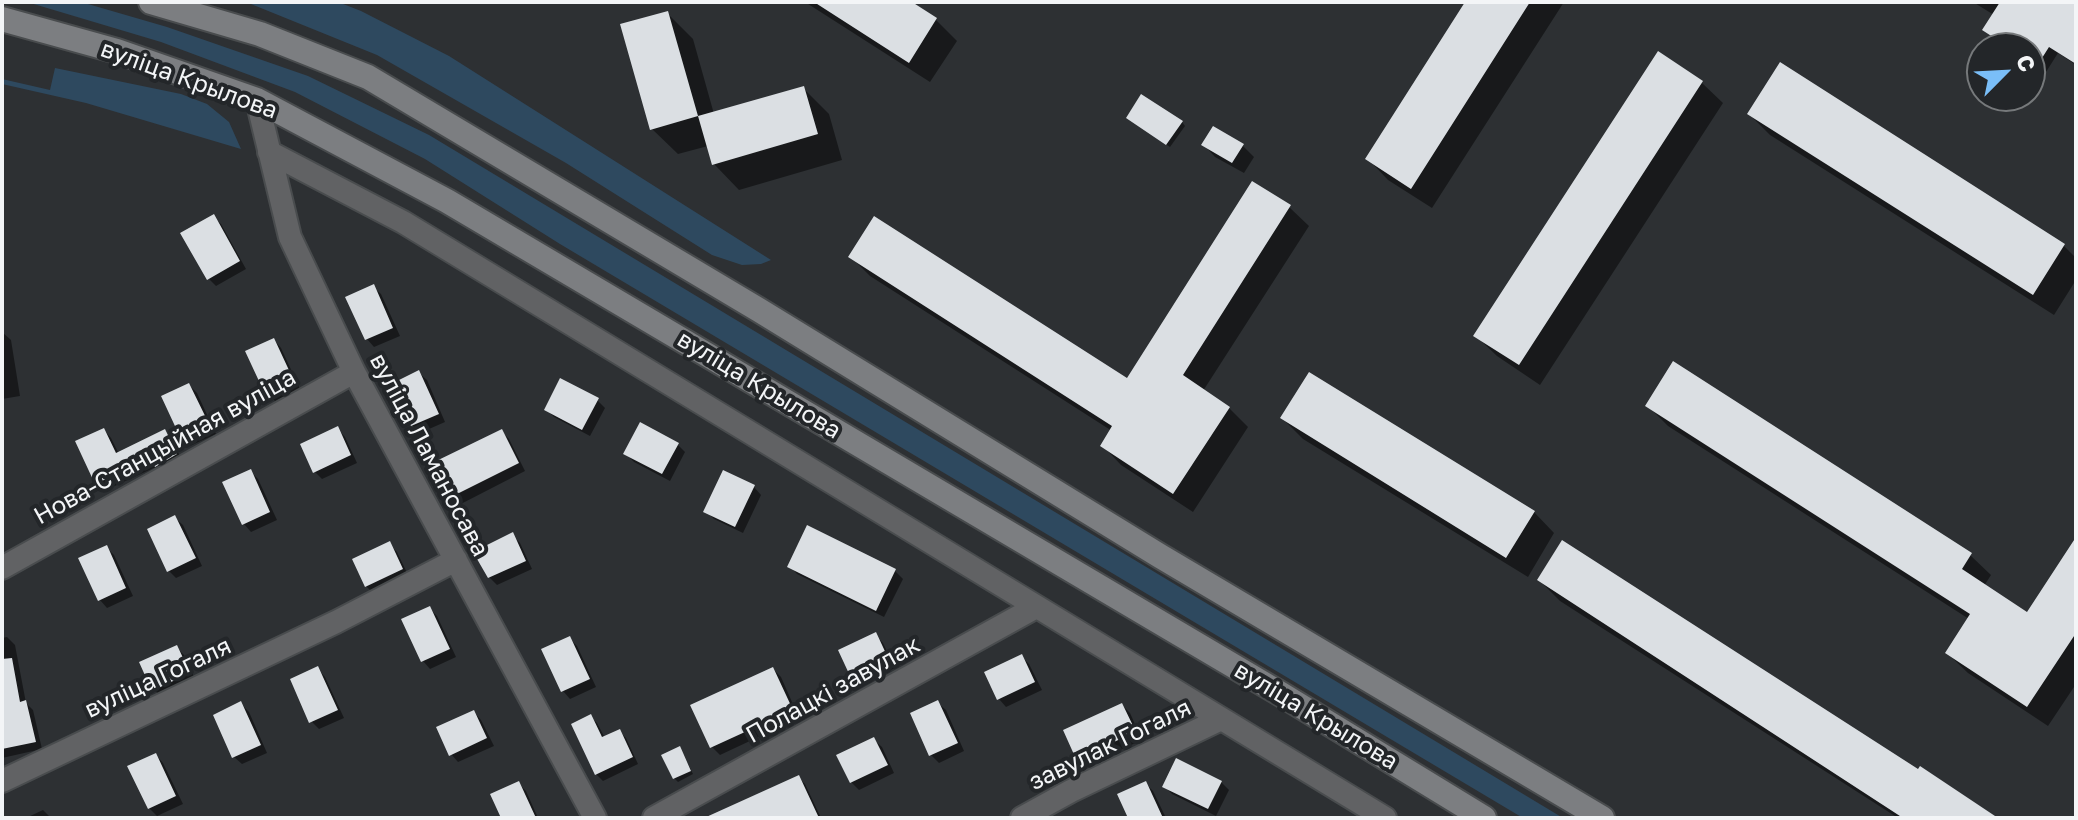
<!DOCTYPE html>
<html>
<head>
<meta charset="utf-8">
<style>
  body { margin:0 }
  #map { position:relative; width:2078px; height:820px; overflow:hidden; background:#2d3033; font-family:"Golos Text",sans-serif }
  canvas { display:block }
  .frame { position:absolute; inset:0; border:4px solid #f3f5f7; pointer-events:none }
  .north { position:absolute; left:1966px; top:32px; width:80px; height:80px; box-sizing:border-box; background:#232629; border:2px solid #76797b; border-radius:50%; rotate:66deg; font-size:22px; font-weight:700; line-height:32px; text-align:center; color:#f3f5f7 }
  .north::after { content:''; display:block; margin:auto; width:28px; height:36px; background:#7abef8; clip-path:polygon(50% 0,100% 100%,50% 72%,0 100%) }
</style>
</head>
<body>
<div id="map">
<canvas width="2078" height="820"></canvas>
<div class="frame"></div>
<div class="north">С</div>
</div>
<script>
const ctx = document.querySelector('canvas').getContext('2d');
ctx.lineJoin = 'round';
function fill(path, color) {
  ctx.fillStyle = color;
  ctx.fill(path, 'evenodd');
}
function toPath(rows) {
  const path = new Path2D();
  for (const r of rows) {
    path.moveTo(r[0], r[1]);
    for (let i = 2; i < r.length; i += 2) path.lineTo(r[i], r[i + 1]);
  }
  return path;
}
function strokePath(path, color, width, dash) {
  ctx.strokeStyle = color;
  ctx.lineWidth = width;
  ctx.lineCap = dash ? 'butt' : 'round';
  ctx.setLineDash(dash || []);
  ctx.stroke(path);
}
function write(font, color, halo, rows, align = 'center') {
  ctx.font = font + ' "Golos Text",sans-serif';
  ctx.lineWidth = 8;
  ctx.setLineDash([]);
  ctx.textBaseline = 'middle';
  ctx.strokeStyle = halo;
  ctx.fillStyle = color;
  for (const [text, x, y, turn = 0] of rows) {
    ctx.save();
    ctx.translate(x, y);
    ctx.rotate((+turn || 0) * Math.PI / 180);
    ctx.textAlign = isNaN(turn) ? turn : align;
    if (halo) ctx.strokeText(text, 0, 0);
    ctx.fillText(text, 0, 0);
    ctx.restore();
  }
}
fill(toPath([
  [27,2,81,2,167,27,308,76,429,135,1563,818,1523,818,560,244,425,159,295,92,161,42],
  [246,2,338,2,361,11,449,56,771,260,761,264,742,265,712,255,566,163,377,55],
  [55,68,181,94,207,104,229,122,241,149,86,103,2,84,2,79,50,90]
]), '#2e495f');
fill(toPath([
  [805,2,908,2,936,20,957,41,930,82],
  [1468,2,1564,2,1432,208,1388,180,1368,159],
  [1973,2,2076,2,2076,65,2058,53,2046,72,2030,61,2030,48,2009,48,1992,37,1984,30,1994,15],
  [667,13,693,39,714,114,803,88,829,114,842,160,739,190,714,164,708,146,678,154,652,129],
  [1702,83,1723,103,1540,385,1497,356,1476,336],
  [1749,114,2064,246,2076,258,2076,280,2054,315,1770,135],
  [1132,121,1182,122,1185,126,1170,147],
  [1204,145,1242,145,1254,157,1244,173,1215,157],
  [1289,207,1309,226,1203,391,1229,408,1248,427,1193,512,1121,465,1102,445,1112,431,870,276,851,257,1127,380],
  [213,217,221,224,246,269,216,286,208,278],
  [373,287,381,294,400,336,374,347,367,339],
  [2,332,11,340,20,396,2,399],
  [274,340,281,348,300,389,275,401,267,393],
  [419,373,427,380,445,422,420,433,412,425],
  [189,385,197,393,216,434,190,446,182,438],
  [597,400,605,408,590,436,554,417,546,409],
  [1647,405,1970,555,1991,575,1984,586,2027,614,2076,540,2076,684,2048,726,1968,673,1947,653,1969,619,1668,426],
  [1282,418,1534,512,1554,533,1528,577,1303,439],
  [338,429,345,437,357,463,322,479,314,471],
  [104,430,111,438,119,454,164,431,172,439,183,463,165,473,158,466,104,491,97,483],
  [501,431,509,439,525,471,455,507,447,499],
  [677,444,685,452,670,481,634,462,626,454],
  [250,471,258,479,277,520,251,532,244,524],
  [754,487,761,495,743,533,714,519,706,511],
  [175,518,183,525,202,566,176,578,168,570],
  [808,528,895,571,903,579,884,617,797,574,790,566],
  [512,535,520,543,532,569,497,585,489,577],
  [389,544,397,552,409,577,374,594,366,586],
  [106,547,114,555,133,596,107,608,100,600,81,559],
  [1539,580,1995,818,1898,818,1560,601],
  [429,608,437,616,456,657,430,669,423,661],
  [875,635,883,643,895,668,860,685,852,677],
  [7,637,15,645,26,703,33,710,42,749,2,758,2,638],
  [569,638,577,646,596,687,570,699,563,691],
  [176,647,184,655,196,681,161,697,154,689],
  [1022,657,1029,664,1042,690,1006,707,999,699],
  [318,669,325,677,344,718,319,729,311,721],
  [773,669,781,677,799,718,720,755,712,747],
  [938,703,946,710,964,751,939,763,931,755,912,714],
  [241,704,249,712,267,753,242,764,234,757],
  [1122,705,1130,713,1142,740,1085,766,1078,758],
  [474,712,481,720,494,746,458,762,451,754],
  [591,717,597,723,605,738,619,731,626,738,638,764,603,781,596,774],
  [874,740,882,747,894,773,859,790,851,782],
  [682,752,693,774,678,782,674,778],
  [156,755,163,763,183,804,157,816,149,808],
  [798,777,805,784,821,818,724,818],
  [1221,782,1229,790,1216,816,1172,794,1164,786],
  [1145,783,1153,791,1166,818,1131,818],
  [519,784,526,791,538,818,503,818],
  [43,810,51,818,26,818]
]), '#0007');
fill(toPath([
  [814,2,912,2,937,18,909,63],
  [1465,2,1530,2,1411,189,1365,159],
  [2000,2,2076,2,2076,64,2049,47,2030,77,2030,48,2010,48,1982,30],
  [668,11,698,116,650,130,620,24],
  [1658,51,1703,81,1519,365,1473,336],
  [1780,62,2065,244,2033,295,1747,114],
  [804,86,818,134,712,165,698,116],
  [1141,94,1183,121,1166,145,1126,118],
  [1213,126,1244,144,1232,163,1201,145],
  [1252,181,1291,205,1183,375,1230,407,1173,494,1100,446,1112,426,848,257,874,216,1127,378],
  [214,214,240,261,207,280,180,233],
  [374,284,393,328,365,340,345,297],
  [274,338,294,381,265,394,245,351],
  [1673,361,1972,553,1962,569,2027,612,2076,537,2076,633,2027,707,1945,653,1970,614,1645,406],
  [419,370,439,414,411,426,391,384],
  [1309,372,1535,511,1506,558,1280,418],
  [560,378,599,398,582,430,544,410],
  [189,383,210,426,181,439,161,396],
  [640,422,679,443,662,474,623,454],
  [338,426,351,455,313,473,300,444],
  [104,428,116,453,165,429,177,454,155,467,151,459,95,484,75,441],
  [502,429,519,463,445,500,428,465],
  [251,469,270,512,242,525,222,482],
  [723,470,755,485,735,527,703,512],
  [175,515,196,558,167,572,147,529],
  [807,525,896,569,876,611,787,567],
  [513,532,526,561,488,578,473,552],
  [1562,540,1918,769,1920,766,1998,818,1903,818,1537,580],
  [390,541,403,569,365,587,352,559],
  [107,545,126,588,98,601,78,558],
  [430,606,450,649,421,662,401,619],
  [876,632,889,660,851,678,838,650],
  [570,636,590,679,561,692,541,649],
  [177,645,190,673,152,691,139,662],
  [1022,654,1035,682,997,700,984,672],
  [12,658,20,702,26,700,36,742,2,749,2,659],
  [318,666,338,710,309,723,290,679],
  [773,667,793,710,710,748,690,705],
  [938,700,958,743,929,756,910,713],
  [241,701,261,745,232,758,213,715],
  [1122,703,1136,732,1076,759,1063,730],
  [474,710,487,738,449,756,436,727],
  [591,714,602,737,620,729,633,757,595,775,571,724],
  [874,737,888,765,850,783,836,755],
  [680,746,691,771,673,779,661,755],
  [156,753,176,796,148,809,127,766],
  [1176,758,1222,781,1208,809,1162,787],
  [799,775,819,818,704,818],
  [519,781,536,818,501,818,490,794],
  [1146,781,1163,818,1128,818,1117,794]
]), '#dbdfe3');
const street = toPath([
  [257,100,290,237,354,372,595,818],
  [269,152,403,222,1385,818],
  [2,568,354,372],
  [2,781,336,622,456,560],
  [654,818,1036,607],
  [1022,818,1071,791,1221,719]
]);
const secondary = toPath([
  [151,2,260,34,368,77,759,310,1160,556,1602,818],
  [2,19,117,51,257,100,447,201,1281,694,1484,818]
]);
strokePath(street, '#494c4e', 26);
strokePath(secondary, '#494c4e', 28);
strokePath(street, '#616264', 22);
strokePath(secondary, '#7c7e81', 24);
write('24px', '#f3f5f7', '#232629', [
  ["вуліца Крылова",189,80,20],
  ["вуліца Крылова",759,385,31],
  ["Нова-Станцыйная вуліца",165,447,-29],
  ["вуліца Ламаносава",429,455,62],
  ["вуліца Гогаля",158,678,-25],
  ["Полацкі завулак",833,690,-29],
  ["вуліца Крылова",1316,716,31],
  ["завулак Гогаля",1110,745,-26]
]);
</script>
</body>
</html>
